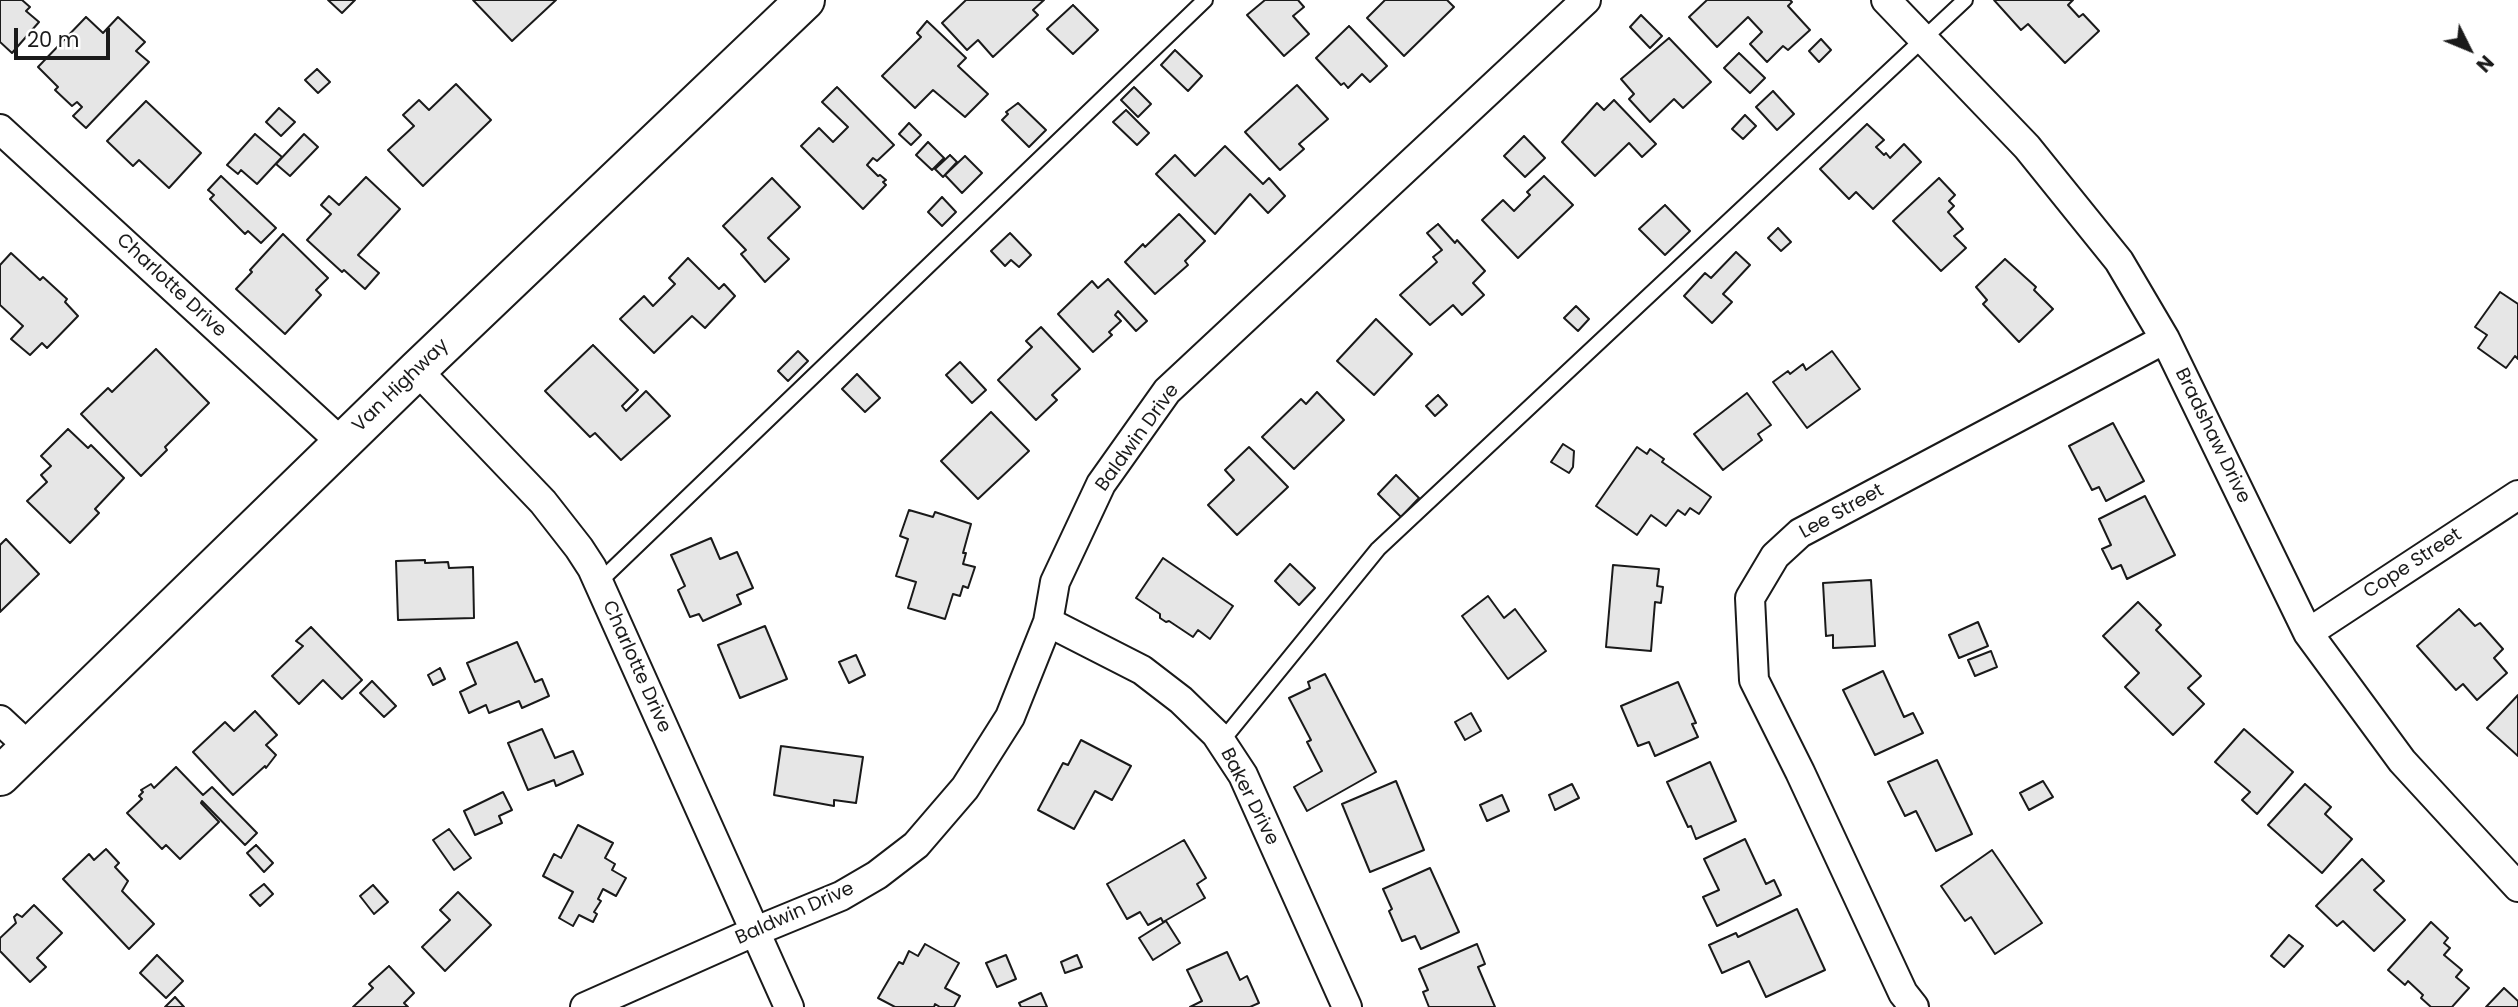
<!DOCTYPE html>
<html>
<head>
<meta charset="utf-8">
<style>
  body { margin:0 }
  #map { position:relative; width:2518px; height:1007px; overflow:hidden; background:#fff; font-family:Poppins,sans-serif }
  canvas { display:block }
  .north { position:absolute; left:2434px; top:14px; width:70px; height:70px; -webkit-text-stroke:5px #fff; paint-order:stroke; rotate:133deg; font-size:19px; font-weight:700; line-height:28px; text-align:center; color:#1a1a1a }
  .north::after { content:''; display:block; margin:auto; width:24px; height:32px; background:#1a1a1a; clip-path:polygon(50% 0,100% 100%,50% 72%,0 100%) }
  .scale { position:absolute; left:14px; top:28px; width:96px; height:32px; box-sizing:border-box; border:4px solid #1a1a1a; border-top:0; padding-left:9px; font-size:21px; line-height:24px; white-space:nowrap; color:#1a1a1a; -webkit-text-stroke:5px #fff; paint-order:stroke }
</style>
</head>
<body>
<div id="map">
<canvas width="2518" height="1007"></canvas>
<div class="north">N</div>
<div class="scale">20 m</div>
</div>
<script>
const ctx = document.querySelector('canvas').getContext('2d');
ctx.lineJoin = 'round';
function fill(path, color) {
  ctx.fillStyle = color;
  ctx.fill(path, 'evenodd');
}
function toPath(rows) {
  const path = new Path2D();
  for (const r of rows) {
    path.moveTo(r[0], r[1]);
    for (let i = 2; i < r.length; i += 2) path.lineTo(r[i], r[i + 1]);
  }
  return path;
}
function strokePath(path, color, width, dash) {
  ctx.strokeStyle = color;
  ctx.lineWidth = width;
  ctx.lineCap = dash ? 'butt' : 'round';
  ctx.setLineDash(dash || []);
  ctx.stroke(path);
}
function write(font, color, halo, rows, align = 'center') {
  ctx.font = font + ' Poppins,sans-serif';
  ctx.lineWidth = 5;
  ctx.setLineDash([]);
  ctx.textBaseline = 'middle';
  ctx.strokeStyle = halo;
  ctx.fillStyle = color;
  for (const [text, x, y, turn = 0] of rows) {
    ctx.save();
    ctx.translate(x, y);
    ctx.rotate((+turn || 0) * Math.PI / 180);
    ctx.textAlign = isNaN(turn) ? turn : align;
    if (halo) ctx.strokeText(text, 0, 0);
    ctx.fillText(text, 0, 0);
    ctx.restore();
  }
}
const building = toPath([
  [0,0,22,0,30,7,26,11,39,22,12,53,0,42,0,0],
  [328,0,355,0,342,13,328,0],
  [473,0,556,0,512,41,473,0],
  [966,0,1044,0,1033,10,1038,15,993,57,978,40,967,50,942,23,966,0],
  [1265,0,1298,0,1304,7,1293,16,1309,34,1284,56,1247,15,1265,0],
  [1385,0,1447,0,1454,7,1404,56,1367,18,1385,0],
  [1707,0,1790,0,1792,2,1788,6,1810,30,1788,50,1783,46,1767,62,1750,44,1762,32,1748,17,1717,47,1689,17,1707,0],
  [1994,0,2073,0,2068,5,2079,17,2083,14,2099,31,2065,63,2028,24,2021,30,1994,0],
  [1073,5,1098,30,1073,54,1047,29,1073,5],
  [1641,15,1662,36,1650,48,1630,27,1641,15],
  [86,17,103,33,118,17,145,42,136,51,149,62,86,128,73,116,82,107,77,102,72,106,55,90,58,87,38,67,86,17],
  [927,21,966,58,958,66,988,94,965,117,933,90,915,108,882,76,921,37,917,33,927,21],
  [1349,26,1387,66,1370,82,1362,74,1348,88,1344,83,1341,85,1316,58,1349,26],
  [1669,38,1711,82,1683,108,1674,99,1650,122,1629,99,1634,94,1621,79,1669,38],
  [1821,39,1831,50,1819,62,1809,51,1821,39],
  [1175,50,1202,76,1188,91,1161,65,1175,50],
  [1739,53,1765,78,1750,93,1724,68,1739,53],
  [317,69,330,82,318,93,305,80,317,69],
  [456,84,491,120,423,186,388,150,414,126,403,115,419,100,429,110,456,84],
  [1297,85,1328,119,1299,144,1304,149,1280,170,1245,132,1297,85],
  [837,87,894,145,877,161,873,158,867,165,878,176,880,175,886,180,883,182,886,185,863,209,801,146,819,128,833,142,848,127,822,102,837,87],
  [1134,87,1151,104,1138,117,1121,100,1134,87],
  [1773,91,1794,114,1777,130,1756,107,1773,91],
  [1614,100,1656,144,1642,157,1629,143,1595,176,1562,142,1597,103,1604,110,1614,100],
  [146,101,201,153,169,188,139,160,133,166,107,141,146,101],
  [1018,103,1046,130,1029,147,1002,120,1008,114,1006,112,1018,103],
  [279,108,295,122,281,136,266,122,279,108],
  [1126,110,1149,133,1137,145,1113,122,1126,110],
  [1745,115,1756,126,1743,139,1732,129,1745,115],
  [909,123,921,135,911,145,899,134,909,123],
  [1867,124,1884,140,1876,147,1884,155,1886,153,1890,158,1904,144,1921,162,1873,209,1856,192,1849,199,1820,169,1867,124],
  [255,134,282,157,257,184,241,170,238,174,227,165,255,134],
  [304,134,318,147,290,176,276,164,304,134],
  [1524,136,1545,158,1525,177,1504,156,1524,136],
  [928,142,944,158,932,170,916,155,928,142],
  [1225,146,1263,184,1269,178,1285,196,1268,213,1250,194,1215,234,1156,174,1175,155,1195,176,1225,146],
  [950,155,957,162,943,177,935,169,950,155],
  [965,156,982,173,962,193,945,175,965,156],
  [221,176,276,228,261,243,248,231,245,234,210,199,214,195,208,190,221,176],
  [1544,176,1573,205,1518,258,1482,220,1503,200,1514,211,1530,195,1527,192,1544,176],
  [366,177,400,209,358,255,379,273,365,289,344,270,342,272,307,240,331,214,321,205,329,196,339,205,366,177],
  [772,178,800,207,768,238,789,259,765,282,741,254,746,250,723,226,772,178],
  [1939,178,1955,195,1949,201,1954,206,1948,212,1963,229,1954,236,1966,248,1941,271,1893,221,1939,178],
  [942,197,956,212,942,226,928,212,942,197],
  [1665,205,1690,231,1665,255,1639,229,1665,205],
  [1179,214,1205,241,1185,261,1188,265,1155,294,1125,262,1143,244,1145,247,1179,214],
  [1438,224,1455,243,1457,240,1485,271,1473,283,1484,295,1462,315,1453,305,1430,325,1400,295,1437,262,1433,257,1442,250,1427,233,1438,224],
  [1778,228,1791,242,1781,251,1768,238,1778,228],
  [1010,233,1031,255,1019,267,1011,260,1005,266,991,251,1010,233],
  [283,234,328,278,316,290,321,295,285,334,236,289,252,272,250,270,283,234],
  [1736,252,1750,265,1723,294,1732,302,1712,323,1684,296,1705,273,1711,278,1736,252],
  [11,253,40,280,43,277,67,299,65,302,78,316,47,348,42,343,30,355,11,339,23,326,0,305,0,265,11,253],
  [688,258,719,289,724,284,735,296,705,328,692,316,654,353,620,319,644,296,653,306,675,284,669,278,688,258],
  [2005,259,2036,287,2034,290,2053,309,2019,342,1983,304,1987,300,1976,287,2005,259],
  [1108,279,1147,321,1136,331,1118,311,1115,315,1121,321,1109,332,1112,335,1093,352,1058,314,1092,281,1098,288,1108,279],
  [2500,292,2518,304,2518,359,2515,356,2506,368,2478,348,2487,335,2475,327,2500,292],
  [1576,306,1589,319,1578,331,1564,318,1576,306],
  [1376,319,1412,354,1374,395,1337,361,1376,319],
  [1041,327,1080,369,1052,395,1057,400,1036,420,998,380,1032,347,1026,341,1041,327],
  [593,345,638,390,622,406,626,411,646,391,670,416,621,460,595,433,590,437,545,391,593,345],
  [156,349,209,403,165,447,167,450,141,476,81,414,108,388,112,392,156,349],
  [798,351,808,361,788,381,778,371,798,351],
  [1832,351,1860,389,1807,428,1773,382,1788,371,1790,374,1803,364,1806,370,1832,351],
  [960,362,986,390,972,403,946,375,960,362],
  [857,374,880,398,865,412,842,389,857,374],
  [1317,392,1344,420,1294,469,1262,437,1301,399,1306,404,1317,392],
  [1747,393,1771,425,1758,434,1762,440,1723,470,1694,434,1747,393],
  [1438,395,1447,405,1435,416,1426,406,1438,395],
  [991,412,1029,451,978,499,941,461,991,412],
  [2113,423,2144,481,2106,501,2099,487,2092,490,2069,446,2113,423],
  [68,429,88,448,91,445,124,478,95,509,99,513,70,543,27,501,47,482,41,475,51,466,41,456,68,429],
  [1563,444,1574,451,1573,467,1569,473,1551,462,1563,444],
  [1249,447,1288,487,1237,535,1208,505,1234,480,1225,470,1249,447],
  [1637,447,1647,454,1650,449,1664,459,1662,462,1711,497,1699,514,1690,508,1685,515,1678,510,1666,526,1651,515,1637,535,1596,506,1637,447],
  [1396,475,1419,498,1401,517,1378,494,1396,475],
  [2145,496,2175,555,2127,579,2121,565,2112,569,2102,549,2111,545,2099,519,2145,496],
  [909,510,933,517,935,512,971,524,963,553,966,553,963,564,975,567,968,588,963,586,960,596,953,594,945,619,908,608,916,582,896,576,908,539,900,536,909,510],
  [711,538,720,559,737,552,753,588,737,595,741,604,703,621,699,614,690,617,678,590,685,586,671,555,711,538],
  [6,539,39,574,0,612,0,545,6,539],
  [1163,558,1233,606,1210,639,1198,630,1193,637,1169,621,1166,622,1160,618,1160,614,1136,598,1163,558],
  [425,560,425,563,448,562,449,568,473,567,474,618,398,620,396,561,425,560],
  [1290,564,1315,588,1299,605,1275,581,1290,564],
  [1613,565,1659,569,1657,586,1663,587,1661,603,1655,602,1651,651,1606,647,1613,565],
  [1871,580,1875,646,1833,648,1833,635,1826,636,1823,583,1871,580],
  [1488,596,1504,618,1515,609,1546,651,1508,679,1462,616,1488,596],
  [2138,602,2161,625,2156,630,2201,676,2188,688,2204,704,2173,735,2125,687,2139,673,2103,636,2138,602],
  [2459,609,2475,626,2480,623,2503,649,2494,658,2507,673,2477,700,2463,684,2456,690,2417,646,2459,609],
  [1978,622,1988,646,1959,658,1949,635,1978,622],
  [765,626,787,679,740,698,718,645,765,626],
  [311,627,362,680,342,699,323,680,299,704,272,676,303,646,296,641,311,627],
  [517,642,535,682,542,679,549,696,522,708,519,701,489,713,486,705,469,713,460,692,476,684,467,663,517,642],
  [1991,651,1997,667,1975,676,1968,660,1991,651],
  [856,655,865,675,849,683,839,662,856,655],
  [440,668,445,679,433,685,428,675,440,668],
  [1883,671,1904,717,1913,713,1923,733,1875,755,1843,690,1883,671],
  [1325,674,1376,772,1307,811,1294,787,1322,771,1307,742,1311,740,1289,698,1310,688,1308,682,1325,674],
  [372,681,396,706,384,717,360,693,372,681],
  [1678,682,1696,723,1692,724,1698,737,1655,756,1649,742,1638,746,1621,706,1678,682],
  [2518,695,2518,756,2487,728,2518,695],
  [255,711,277,735,266,745,276,755,266,768,265,766,233,795,193,752,225,722,234,731,255,711],
  [1471,713,1481,731,1465,740,1455,722,1471,713],
  [542,729,555,758,573,751,583,774,556,786,554,780,528,790,508,743,542,729],
  [2244,729,2293,772,2257,814,2242,800,2250,792,2215,762,2244,729],
  [1081,740,1131,766,1112,800,1095,791,1074,829,1038,810,1063,763,1068,765,1081,740],
  [781,746,863,757,856,803,834,800,834,806,774,795,781,746],
  [1937,760,1972,834,1936,851,1916,811,1905,816,1888,782,1937,760],
  [1710,762,1736,821,1696,839,1691,826,1688,827,1667,782,1710,762],
  [176,767,203,795,212,787,257,833,245,845,202,801,201,803,219,822,180,859,166,845,162,849,127,813,142,799,139,796,143,792,141,790,151,784,154,788,176,767],
  [1396,781,1424,850,1370,872,1342,804,1396,781],
  [2043,781,2053,797,2029,810,2020,793,2043,781],
  [1572,784,1579,798,1555,810,1549,795,1572,784],
  [2305,784,2331,807,2325,814,2352,839,2322,873,2268,825,2305,784],
  [503,792,512,810,499,816,502,823,475,835,464,811,503,792],
  [1502,795,1509,811,1487,821,1480,805,1502,795],
  [578,825,613,843,605,858,615,864,612,870,626,878,616,896,603,889,598,899,601,901,594,912,597,914,593,922,579,915,573,926,559,918,573,892,543,876,554,854,561,858,578,825],
  [449,829,471,858,454,870,433,840,449,829],
  [1745,839,1766,884,1774,880,1781,895,1717,926,1703,897,1719,890,1704,859,1745,839],
  [1184,840,1206,878,1197,884,1205,898,1163,922,1161,918,1148,925,1140,912,1127,919,1107,884,1184,840],
  [256,845,273,863,264,872,247,853,256,845],
  [106,849,119,863,115,867,128,881,122,891,154,924,129,949,63,879,89,854,94,860,106,849],
  [1992,850,2042,923,1995,954,1971,917,1965,921,1941,886,1992,850],
  [2362,859,2384,881,2374,890,2405,920,2374,951,2343,921,2337,926,2316,906,2362,859],
  [1430,868,1459,932,1421,949,1415,936,1402,941,1389,911,1392,909,1383,889,1430,868],
  [264,884,273,894,260,906,250,895,264,884],
  [373,885,388,902,374,914,360,896,373,885],
  [458,892,491,925,445,971,422,947,450,920,440,910,458,892],
  [34,905,62,933,37,958,46,967,30,982,0,951,0,938,16,923,14,917,17,914,22,917,34,905],
  [1797,909,1825,970,1766,997,1749,961,1722,973,1709,945,1736,933,1738,937,1797,909],
  [1166,921,1180,943,1153,960,1139,938,1166,921],
  [2431,922,2448,938,2444,943,2450,948,2444,955,2462,970,2456,977,2469,988,2452,1007,2431,1007,2421,998,2423,995,2408,981,2405,985,2388,970,2431,922],
  [2289,935,2303,946,2284,967,2271,956,2289,935],
  [925,944,959,963,945,988,960,996,954,1007,940,1007,935,1004,934,1007,895,1007,878,998,899,962,903,964,909,951,918,956,925,944],
  [1477,944,1485,964,1478,967,1495,1007,1429,1007,1423,992,1428,990,1419,969,1477,944],
  [1227,952,1240,980,1247,976,1259,1003,1250,1007,1190,1007,1202,1001,1187,970,1227,952],
  [157,955,183,981,166,998,140,973,157,955],
  [1006,955,1016,979,997,987,986,963,1006,955],
  [1077,955,1082,967,1065,973,1061,962,1077,955],
  [389,966,414,993,404,1003,408,1007,353,1007,373,988,369,984,389,966],
  [2504,988,2518,1001,2518,1007,2486,1007,2504,988],
  [1041,993,1047,1007,1021,1007,1019,1003,1041,993],
  [175,997,184,1007,165,1007,175,997]
]);
fill(building, '#e6e6e6');
strokePath(building, '#1a1a1a', 2);
const lane = toPath([
  [598,583,1205,0],
  [1221,742,1378,549,1965,0]
]);
const street = toPath([
  [1886,0,2027,147,2119,261,2165,339,2308,633,2402,761,2518,887],
  [0,129,342,443],
  [417,370,543,502,579,548,592,568,789,1007],
  [1048,622,1142,670,1181,700,1216,734,1243,775,1347,1007],
  [2308,633,2518,495],
  [0,720,30,748],
  [585,1007,756,931,841,896,877,875,916,845,965,788,1010,717,1048,622,1055,582,1101,484,1167,391,1586,0],
  [1914,1007,1903,993,1800,772,1754,680,1750,598,1775,556,1800,533,2165,339]
]);
const secondary = toPath([
  [0,776,417,370,805,0]
]);
strokePath(lane, '#1a1a1a', 18);
strokePath(street, '#1a1a1a', 32);
strokePath(secondary, '#1a1a1a', 42);
strokePath(lane, '#fff', 14);
strokePath(street, '#fff', 28);
strokePath(secondary, '#fff', 38);
write('19px', '#1a1a1a', '#fff', [
  ["Charlotte Drive",171,286,43],
  ["Van Highway",401,386,-44],
  ["Bradshaw Drive",2212,436,64],
  ["Baldwin Drive",1138,438,-54],
  ["Lee Street",1842,512,-29],
  ["Cope Street",2413,564,-33],
  ["Charlotte Drive",636,667,66],
  ["Baker Drive",1249,797,63],
  ["Baldwin Drive",795,914,-24]
]);
</script>
</body>
</html>
